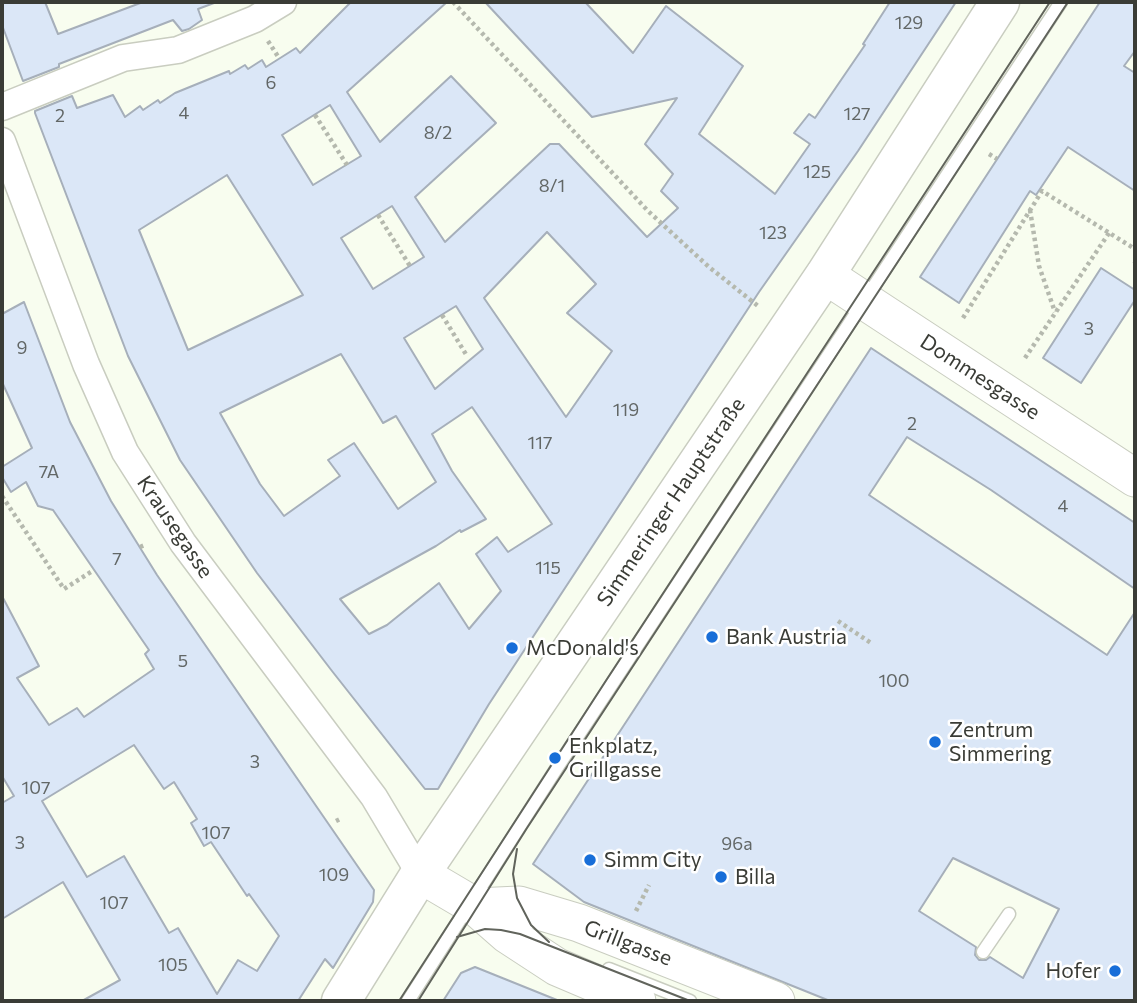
<!DOCTYPE html>
<html>
<head>
<meta charset="utf-8">
<style>
  body { margin:0 }
  #map { position:relative; width:1137px; height:1003px; overflow:hidden; background:#f8fdef; font-family:Commissioner,sans-serif }
  canvas { display:block }
  .frame { position:absolute; inset:0; border:4px solid #3a3c36; pointer-events:none }
</style>
</head>
<body>
<div id="map">
<canvas width="1137" height="1003"></canvas>
<div class="frame"></div>
</div>
<script>
const ctx = document.querySelector('canvas').getContext('2d');
ctx.lineJoin = 'round';
function fill(path, color) {
  ctx.fillStyle = color;
  ctx.fill(path, 'evenodd');
}
function toPath(rows) {
  const path = new Path2D();
  for (const r of rows) {
    path.moveTo(r[0], r[1]);
    for (let i = 2; i < r.length; i += 2) path.lineTo(r[i], r[i + 1]);
  }
  return path;
}
function strokePath(path, color, width, dash) {
  ctx.strokeStyle = color;
  ctx.lineWidth = width;
  ctx.lineCap = dash ? 'butt' : 'round';
  ctx.setLineDash(dash || []);
  ctx.stroke(path);
}
function write(font, color, halo, rows, align = 'center') {
  ctx.font = font + ' Commissioner,sans-serif';
  ctx.lineWidth = 5;
  ctx.setLineDash([]);
  ctx.textBaseline = 'middle';
  ctx.strokeStyle = halo;
  ctx.fillStyle = color;
  for (const [text, x, y, turn = 0] of rows) {
    ctx.save();
    ctx.translate(x, y);
    ctx.rotate((+turn || 0) * Math.PI / 180);
    ctx.textAlign = isNaN(turn) ? turn : align;
    if (halo) ctx.strokeText(text, 0, 0);
    ctx.fillText(text, 0, 0);
    ctx.restore();
  }
}
const building = toPath([
  [2,2,45,2,58,34,143,2,214,3,198,9,202,20,189,29,182,31,173,20,59,64,59,67,23,81,2,25,2,2],
  [351,2,447,2,347,92,380,142,451,76,496,123,415,197,445,242,550,144,559,144,647,237,678,208,661,191,673,174,645,144,677,98,592,117,485,2,585,2,633,53,666,6,743,66,699,134,775,194,810,144,794,133,809,114,815,118,865,45,863,44,890,2,956,2,858,151,759,292,489,704,438,789,425,789,332,671,257,573,180,460,128,356,35,113,35,111,72,96,77,108,113,95,125,117,140,106,143,110,158,100,160,103,175,93,229,71,230,74,245,65,248,69,262,60,266,67,296,48,300,53,351,2],
  [330,105,361,156,313,185,282,135,330,105],
  [227,175,303,295,188,350,139,230,227,175],
  [392,206,424,257,373,289,341,238,392,206],
  [547,232,596,284,567,313,612,351,566,417,484,298,547,232],
  [456,306,483,349,435,389,404,338,456,306],
  [341,354,383,423,396,416,436,482,398,509,354,443,328,460,340,476,284,516,260,484,220,413,341,354],
  [472,407,552,524,508,552,497,537,476,554,501,591,469,629,439,583,387,625,369,634,340,599,436,546,460,530,461,532,486,519,452,471,432,434,472,407],
  [1100,2,1135,2,1135,51,1124,66,1135,73,1135,191,1068,147,1036,195,1030,191,959,303,920,277,1100,2],
  [1101,268,1135,290,1135,300,1081,383,1043,358,1101,268],
  [24,302,70,422,111,501,157,575,374,890,373,902,333,968,325,959,298,1001,82,1001,120,980,63,882,2,919,2,803,14,796,2,776,2,596,39,666,17,678,49,725,77,708,84,717,154,669,145,654,149,650,53,510,38,506,26,482,11,492,2,477,2,467,32,448,2,382,2,314,24,302],
  [134,745,164,789,174,782,197,819,191,823,204,846,211,842,247,896,249,894,279,936,257,971,238,960,217,994,178,928,169,933,124,856,87,877,42,801,134,745],
  [871,348,1135,523,1135,589,991,490,907,437,869,495,1107,655,1135,612,1135,1001,830,1001,584,902,533,864,871,348],
  [953,858,1059,909,1023,978,990,957,986,960,979,960,975,955,976,947,919,911,953,858],
  [475,967,557,1000,557,1001,443,1001,461,973,475,967]
]);
fill(building, '#dbe7f7');
strokePath(building, '#a6afba', 2);
const lane = toPath([
  [983,952,1009,914],
  [609,969,690,1001],
  [408,1001,558,766,1061,2]
]);
const street = toPath([
  [2,107,123,58,178,50,255,19,283,2],
  [2,141,86,364,125,452,183,543,374,797,420,874]
]);
const secondary = toPath([
  [825,275,1135,478],
  [420,874,476,907,508,935,557,967,637,1001],
  [476,907,519,905,579,923,776,1001]
]);
const primary = toPath([
  [341,1001,420,874,825,275,1000,2]
]);
strokePath(lane, '#c9cdc0', 15);
strokePath(street, '#c9cdc0', 29);
strokePath(secondary, '#c9cdc0', 39);
strokePath(primary, '#c9cdc0', 41);
strokePath(toPath([
  [453,2,648,211,709,267,758,306],
  [268,41,279,58],
  [315,115,347,165],
  [989,154,997,159],
  [1030,210,1039,266,1055,312],
  [378,215,410,266],
  [1135,262,1135,263],
  [442,315,467,356],
  [963,318,1042,191,1135,249],
  [1025,358,1109,233],
  [2,496,64,589,94,570],
  [140,547,145,545],
  [838,621,871,643],
  [336,821,340,819],
  [636,911,649,885]
]), '#b5b9ae', 4.5, [3.5, 3.5]);
strokePath(lane, '#fff', 12);
strokePath(street, '#fff', 26);
strokePath(secondary, '#fff', 37);
strokePath(primary, '#fff', 38);
strokePath(toPath([
  [517,849,513,874,517,898,531,925,549,942],
  [457,937,485,929,501,930,520,934,690,1001],
  [399,1001,607,679,1050,2],
  [418,1001,527,828,1068,2]
]), '#61645c', 2);
for (const [x, y, r, color] of [
  [712,637,7,"#186ed8"],
  [512,648,7,"#186ed8"],
  [935,742,7,"#186ed8"],
  [555,758,7,"#186ed8"],
  [590,860,7,"#186ed8"],
  [721,877,7,"#186ed8"],
  [1115,971,7,"#186ed8"]
]) {
  const dot = new Path2D();
  dot.arc(x, y, r, 0, 2 * Math.PI);
  ctx.fillStyle = color;
  ctx.fill(dot);
  strokePath(dot, '#fff', 2.5);
}
write('18px', '#626766', null, [
  ["129",909,23],
  ["6",271,83],
  ["4",184,113],
  ["127",857,114],
  ["2",60,116],
  ["8/2",438,133],
  ["125",817,172],
  ["8/1",552,186],
  ["123",773,233],
  ["3",1089,329],
  ["9",22,348],
  ["119",626,410],
  ["2",912,424],
  ["117",540,443],
  ["7A",49,472],
  ["4",1063,506],
  ["7",117,559],
  ["115",548,568],
  ["5",183,661],
  ["100",894,681],
  ["3",255,762],
  ["107",36,788],
  ["107",216,833],
  ["3",20,843],
  ["96a",737,844],
  ["109",334,875],
  ["107",114,903],
  ["105",173,965]
]);
write('21px', '#3a3c36', '#fff', [
  ["Dommesgasse",980,377,33],
  ["Simmeringer Hauptstraße",671,502,-56],
  ["Krausegasse",175,527,56],
  ["Grillgasse",628,943,21]
]);
write('21px', '#3a3c36', '#fff', [
  ["Bank Austria",726,637],
  ["McDonald's",526,648],
  ["Zentrum",949,730],
  ["Simmering",949,754],
  ["Enkplatz,",569,746],
  ["Grillgasse",569,770],
  ["Simm City",604,860],
  ["Billa",735,877],
  ["Hofer",1101,971,"right"]
], 'left');
</script>
</body>
</html>
